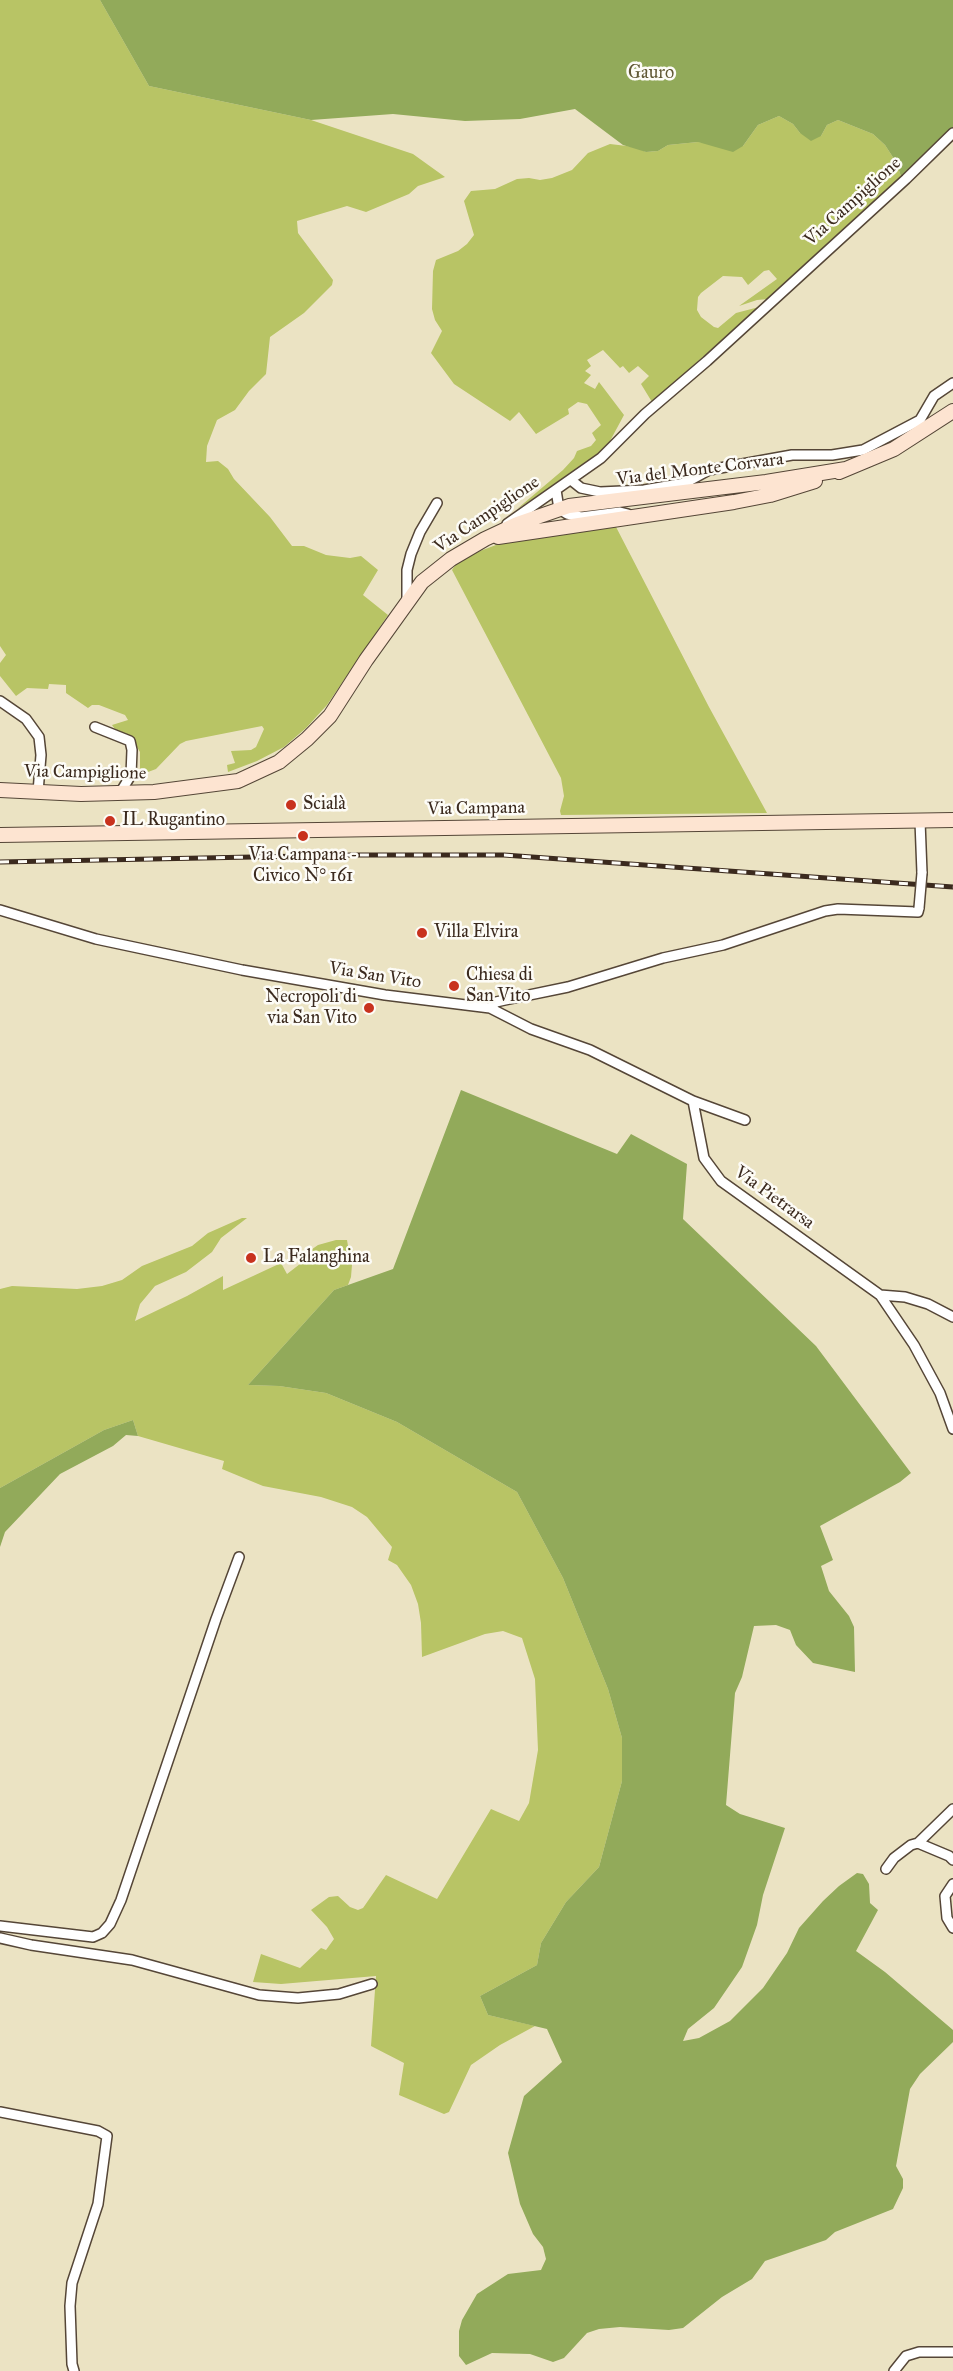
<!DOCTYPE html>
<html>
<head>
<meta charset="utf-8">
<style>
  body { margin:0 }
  canvas { display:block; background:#ebe3c3 }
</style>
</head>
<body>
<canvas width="953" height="2371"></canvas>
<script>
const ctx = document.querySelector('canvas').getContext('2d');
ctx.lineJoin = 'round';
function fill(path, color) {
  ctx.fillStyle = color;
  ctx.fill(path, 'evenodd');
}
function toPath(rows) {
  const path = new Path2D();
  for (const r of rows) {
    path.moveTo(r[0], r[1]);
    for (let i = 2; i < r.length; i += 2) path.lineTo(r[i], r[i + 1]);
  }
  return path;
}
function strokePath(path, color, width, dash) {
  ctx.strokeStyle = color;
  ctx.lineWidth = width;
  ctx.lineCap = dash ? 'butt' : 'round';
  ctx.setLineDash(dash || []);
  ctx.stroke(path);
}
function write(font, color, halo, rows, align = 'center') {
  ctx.font = font + ' "IM FELL Great Primer",serif';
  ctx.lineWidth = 5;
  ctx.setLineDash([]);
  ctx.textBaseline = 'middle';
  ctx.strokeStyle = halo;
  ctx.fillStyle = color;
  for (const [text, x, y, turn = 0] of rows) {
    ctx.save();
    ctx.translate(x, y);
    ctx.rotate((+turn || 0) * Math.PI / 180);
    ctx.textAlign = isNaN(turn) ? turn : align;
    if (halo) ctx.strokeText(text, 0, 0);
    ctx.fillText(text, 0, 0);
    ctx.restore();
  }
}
fill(toPath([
  [0,0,100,0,149,86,311,120,413,154,445,177,418,186,409,194,366,212,347,206,297,221,298,233,333,280,332,285,304,313,270,337,266,374,249,391,235,410,217,420,207,446,206,462,218,461,228,469,234,479,270,517,292,546,304,546,326,555,350,558,361,556,378,570,363,595,388,615,327,705,306,728,284,747,257,761,228,772,227,765,235,763,231,751,251,750,256,747,264,729,262,726,186,741,180,744,156,769,140,775,140,752,137,747,132,739,117,732,112,725,128,720,125,715,99,705,92,705,88,708,66,693,66,685,49,684,48,689,27,688,16,696,0,676,0,663,6,655,0,646],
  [779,116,793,124,800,133,821,136,827,125,838,120,873,134,885,145,896,162,902,179,768,299,757,300,739,306,777,279,769,270,764,271,748,285,742,277,723,276,701,293,698,297,697,310,701,317,714,327,718,328,736,313,759,307,652,402,641,384,649,376,638,366,629,373,623,366,620,368,603,350,587,360,591,366,585,371,591,375,584,383,595,389,599,382,624,415,610,441,599,453,574,473,517,509,563,470,574,458,577,451,591,446,596,440,592,433,601,425,587,404,578,402,568,409,569,414,536,434,519,412,510,421,454,384,431,353,442,331,435,320,432,309,433,271,436,260,458,251,467,244,474,235,464,201,471,191,495,189,517,179,529,178,540,180,552,178,572,170,588,153,610,144,635,147,646,152,658,151,668,145,698,142,743,146,758,125],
  [615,525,709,707,767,813,561,815,560,811,564,796,561,778,452,570,456,564,480,551,504,542],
  [242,1218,247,1218,221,1238,212,1252,186,1272,155,1286,140,1304,135,1321,187,1296,223,1276,223,1290,281,1263,287,1274,309,1257,308,1252,318,1245,336,1240,347,1240,348,1246,353,1252,351,1277,348,1285,334,1290,248,1385,279,1386,326,1393,397,1422,517,1492,563,1578,608,1689,622,1738,622,1781,599,1867,566,1902,541,1943,537,1965,480,1996,488,2015,535,2026,500,2045,471,2065,449,2112,444,2114,399,2095,404,2063,371,2046,376,1976,281,1984,253,1982,261,1954,300,1968,321,1948,326,1950,334,1939,327,1927,311,1910,329,1897,338,1896,350,1907,358,1910,363,1908,386,1875,437,1899,491,1809,519,1821,529,1803,538,1750,535,1679,522,1638,503,1631,485,1634,422,1657,421,1623,418,1604,411,1585,397,1565,388,1560,392,1547,367,1517,352,1507,321,1497,263,1486,222,1469,224,1461,138,1436,133,1420,104,1430,0,1488,0,1289,12,1286,77,1289,102,1286,122,1280,142,1266,192,1246,208,1233]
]), '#b8c465');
fill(toPath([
  [100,0,953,0,953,130,932,146,902,179,896,162,885,145,873,134,838,120,827,125,821,136,811,141,800,133,793,124,779,116,758,125,743,146,733,152,698,142,668,145,658,151,646,152,623,145,575,109,520,119,465,121,393,114,311,120,149,86],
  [461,1090,617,1154,631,1134,687,1164,683,1219,816,1346,911,1473,900,1482,820,1526,833,1560,821,1566,829,1591,849,1616,854,1627,855,1672,813,1663,796,1645,790,1630,776,1625,754,1626,742,1677,735,1693,726,1805,740,1814,785,1828,763,1895,757,1925,742,1967,714,2008,688,2029,683,2041,699,2038,730,2021,763,1988,787,1953,799,1928,823,1901,839,1886,857,1873,863,1874,869,1884,870,1903,878,1910,856,1951,885,1972,953,2030,953,2042,920,2074,910,2089,896,2166,903,2179,903,2188,893,2209,835,2232,826,2240,765,2261,752,2279,722,2297,683,2328,669,2330,620,2327,599,2329,587,2333,564,2358,553,2362,530,2354,492,2353,466,2365,459,2356,459,2331,462,2320,477,2294,508,2274,541,2270,546,2259,543,2247,533,2234,520,2204,508,2153,524,2096,562,2062,547,2029,488,2015,480,1996,537,1965,541,1943,566,1902,599,1867,622,1781,622,1738,608,1689,563,1578,517,1492,397,1422,326,1393,279,1386,248,1385,334,1290,393,1269],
  [133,1420,138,1436,126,1435,113,1446,60,1474,5,1532,0,1547,0,1488,104,1430]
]), '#92aa5a');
const street = toPath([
  [571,480,581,488,600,492,644,490,685,483,709,470,792,455,832,455,863,450,920,420,934,396,953,383],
  [556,490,559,509,567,514,581,517,620,512,628,514],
  [507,524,601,458,645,414,707,361,906,179,953,133],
  [407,601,407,570,411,554,420,532,437,503],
  [0,701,26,719,39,737,41,755,38,792],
  [95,727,130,741,132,750,131,775,120,793],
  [920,821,922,873],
  [0,910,96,939,242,970,385,995,490,1008,496,1002,505,1000,568,987,663,958,723,945,825,911,838,909,918,912,919,908],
  [490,1008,531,1029,590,1050,693,1101,704,1158,721,1181,880,1295,905,1297,928,1304,953,1317],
  [693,1101,745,1120],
  [880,1295,914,1345,940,1393,953,1429],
  [918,1843,949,1856,953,1860],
  [886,1869,894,1858,911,1845,918,1843,953,1809],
  [953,1884,945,1896,947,1918,953,1928],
  [0,1926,93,1937,102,1933,110,1924,121,1900,216,1619,239,1557],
  [0,1938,31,1945,132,1960,259,1995,298,1998,339,1994,372,1984],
  [0,2112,98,2131,107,2136,98,2204,72,2283,70,2306,72,2364,74,2371],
  [894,2371,906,2356,919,2352,953,2352]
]);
const secondary = toPath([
  [839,472,894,449,953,411],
  [498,537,734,502,770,495,815,481],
  [0,790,81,794,154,792,238,781,279,762,307,739,330,716,366,660,422,582,451,559,485,539,517,524,569,506,766,482,846,469],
  [0,835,953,820]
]);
strokePath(street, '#554637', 12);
strokePath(secondary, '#554637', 16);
strokePath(street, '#fff', 9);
strokePath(secondary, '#fde4d1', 14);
const rail = toPath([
  [0,862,354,855,504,855,953,887]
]);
strokePath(rail, '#3b2a1e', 5);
strokePath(rail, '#fdfcf7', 3, [9]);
const streetBridge = toPath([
  [919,908,922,873]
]);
strokePath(streetBridge, '#554637', 12, []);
strokePath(streetBridge, '#fff', 9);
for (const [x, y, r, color] of [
  [291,805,6,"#c8321e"],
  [110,821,6,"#c8321e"],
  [303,836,6,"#c8321e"],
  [422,933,6,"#c8321e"],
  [454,986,6,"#c8321e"],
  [369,1008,6,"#c8321e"],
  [251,1258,6,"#c8321e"]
]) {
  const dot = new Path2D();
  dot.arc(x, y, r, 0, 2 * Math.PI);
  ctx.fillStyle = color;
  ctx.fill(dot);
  strokePath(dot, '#fdfcf7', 2);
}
write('18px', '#605833', '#fdfcf7', [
  ["Gauro",651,74]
]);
write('18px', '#3b2a1e', '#fdfcf7', [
  ["Via Campiglione",853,202,-42],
  ["Via del Monte Corvara",700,470,-7],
  ["Via Campiglione",487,515,-34],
  ["Via Campiglione",85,773,1],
  ["Via Campana",476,809,-1],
  ["Via San Vito",375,976,9],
  ["Via Pietrarsa",774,1198,36]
]);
write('18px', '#3b2a1e', '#fdfcf7', [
  ["Scialà",303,805],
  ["IL Rugantino",122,821],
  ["Via Campana -",303,856,"center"],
  ["Civico N° 161",303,877,"center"],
  ["Villa Elvira",434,933],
  ["Chiesa di",466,976],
  ["San Vito",466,997],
  ["Necropoli di",357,998,"right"],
  ["via San Vito",357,1019,"right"],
  ["La Falanghina",263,1258]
], 'left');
</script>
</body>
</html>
